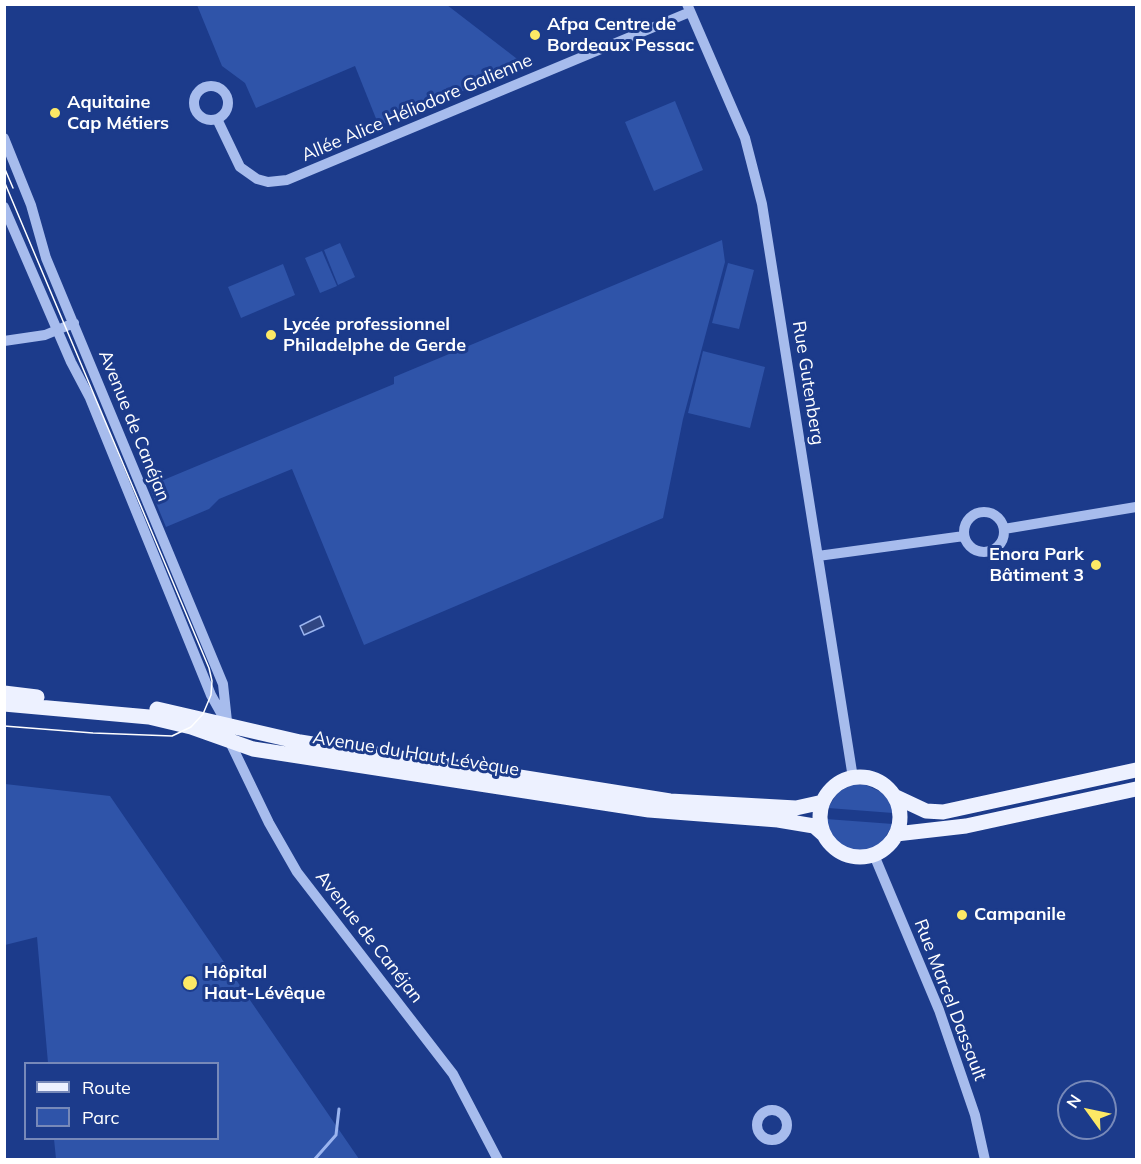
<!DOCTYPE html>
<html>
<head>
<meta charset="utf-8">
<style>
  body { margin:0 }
  #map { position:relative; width:1141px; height:1164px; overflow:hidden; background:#1c3b8b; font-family:Mulish,sans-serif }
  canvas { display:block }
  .frame { position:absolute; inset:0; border:6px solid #fff; pointer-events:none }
  .legend { position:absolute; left:24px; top:1062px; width:195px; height:78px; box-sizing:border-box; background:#1c3b8b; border:2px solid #7789b9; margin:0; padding:8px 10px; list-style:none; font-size:18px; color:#fff }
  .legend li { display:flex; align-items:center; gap:12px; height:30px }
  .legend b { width:30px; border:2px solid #7789b9 }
  .north { position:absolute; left:1057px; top:1080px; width:60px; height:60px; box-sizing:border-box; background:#1c3b8b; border:2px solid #7789b9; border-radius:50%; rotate:303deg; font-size:16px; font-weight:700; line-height:24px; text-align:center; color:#fff }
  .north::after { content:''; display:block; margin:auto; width:21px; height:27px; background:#fde965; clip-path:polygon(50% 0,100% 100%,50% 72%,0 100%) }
</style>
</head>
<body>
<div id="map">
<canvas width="1141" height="1164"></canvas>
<div class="frame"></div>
<ul class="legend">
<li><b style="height:8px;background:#edf1ff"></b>Route</li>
<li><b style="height:16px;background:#2f54a9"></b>Parc</li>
</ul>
<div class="north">N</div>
</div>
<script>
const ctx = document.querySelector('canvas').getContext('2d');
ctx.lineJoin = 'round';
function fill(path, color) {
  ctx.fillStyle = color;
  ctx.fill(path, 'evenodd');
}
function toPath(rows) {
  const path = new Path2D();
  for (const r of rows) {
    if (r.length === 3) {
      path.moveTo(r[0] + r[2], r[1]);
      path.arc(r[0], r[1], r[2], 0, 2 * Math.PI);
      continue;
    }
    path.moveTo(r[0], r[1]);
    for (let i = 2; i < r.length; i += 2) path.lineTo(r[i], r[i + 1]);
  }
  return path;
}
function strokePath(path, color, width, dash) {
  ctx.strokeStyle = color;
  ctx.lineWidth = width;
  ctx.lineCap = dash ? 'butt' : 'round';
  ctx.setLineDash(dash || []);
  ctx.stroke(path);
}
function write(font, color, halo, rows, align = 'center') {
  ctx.font = font + ' Mulish,sans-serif';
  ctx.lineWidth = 6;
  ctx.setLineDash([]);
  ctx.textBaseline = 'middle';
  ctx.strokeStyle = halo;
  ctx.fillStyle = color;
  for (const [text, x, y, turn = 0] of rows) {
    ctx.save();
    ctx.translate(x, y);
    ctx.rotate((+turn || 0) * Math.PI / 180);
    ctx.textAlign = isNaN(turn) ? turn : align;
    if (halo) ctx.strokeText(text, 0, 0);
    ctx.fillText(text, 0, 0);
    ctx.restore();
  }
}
fill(toPath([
  [197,5,447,5,525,65,379,126,355,66,256,108,245,83,222,66],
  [675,101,703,170,654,191,625,122],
  [722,240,725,262,683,419,663,518,364,645,292,469,219,499,209,509,166,527,149,486,394,384,394,377],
  [340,243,355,277,338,285,324,250],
  [322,251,337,286,320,293,305,258],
  [728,263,754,270,739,329,712,323],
  [283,264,295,295,241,318,228,287],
  [703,351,765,367,750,428,688,413],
  [5,784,110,796,359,1159,56,1159,54,1139,218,1138,218,1064,48,1063,37,937,5,945],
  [852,785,866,785,881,792,891,803,893,813,828,808,838,792],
  [826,819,893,824,881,844,861,851,850,850,837,842,829,831]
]), '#2f54a9');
const water = toPath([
  [320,616,324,626,304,635,300,626,320,616]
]);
fill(water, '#304682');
strokePath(water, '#9ab4ef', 1.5);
strokePath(toPath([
  [314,1160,336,1135,339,1109]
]), '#9ab4ef', 3);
strokePath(toPath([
  [687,4,745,138,762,204,853,778],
  [211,103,17],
  [217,119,240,167,257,179,268,182,287,180,690,12],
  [4,138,31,205,46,258,223,684,229,740,269,823,297,872,453,1074,498,1160],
  [4,207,71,362,90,398,211,695,226,722],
  [4,341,45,335,74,323],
  [984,532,20],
  [1004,529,1136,507],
  [818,556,964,536],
  [874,855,939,1010,975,1115,985,1160],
  [772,1125,15]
]), '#a7bced', 10);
strokePath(toPath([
  [4,693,37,697],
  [4,704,149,717,191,727,253,749,649,810,778,820,814,826,823,834],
  [157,709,300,742,670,801,796,808,823,802],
  [860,817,40],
  [894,796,926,811,943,812,1136,770],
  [896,834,966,826,1136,789]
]), '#edf1ff', 15);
strokePath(toPath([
  [4,167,13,188],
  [4,181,209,668,212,681,211,695,203,714,191,727,172,736,93,733,4,726]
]), '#fff', 1.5);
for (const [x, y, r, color] of [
  [535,35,6,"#fde965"],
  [55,113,6,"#fde965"],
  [271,335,6,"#fde965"],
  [1096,565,6,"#fde965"],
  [962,915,6,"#fde965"],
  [190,983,8,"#fde965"]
]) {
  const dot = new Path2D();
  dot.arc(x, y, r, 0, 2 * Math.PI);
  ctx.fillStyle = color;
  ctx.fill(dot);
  strokePath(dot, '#1c3b8b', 2);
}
write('bold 18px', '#fff', '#1c3b8b', [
  ["Afpa Centre de",547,25],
  ["Bordeaux Pessac",547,46],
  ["Aquitaine",67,103],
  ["Cap Métiers",67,124],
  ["Lycée professionnel",283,325],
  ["Philadelphe de Gerde",283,346],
  ["Enora Park",1084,555,"right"],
  ["Bâtiment 3",1084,576,"right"],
  ["Campanile",974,915],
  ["Hôpital",204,973],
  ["Haut-Lévêque",204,994]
], 'left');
write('18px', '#fff', '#1c3b8b', [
  ["Allée Alice Héliodore Galienne",417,108,-23],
  ["Rue Gutenberg",808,383,81],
  ["Avenue de Canéjan",134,426,68],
  ["Avenue du Haut Lévèque",416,754,9],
  ["Avenue de Canéjan",369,937,52],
  ["Rue Marcel Dassault",950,1000,69]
]);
</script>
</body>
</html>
